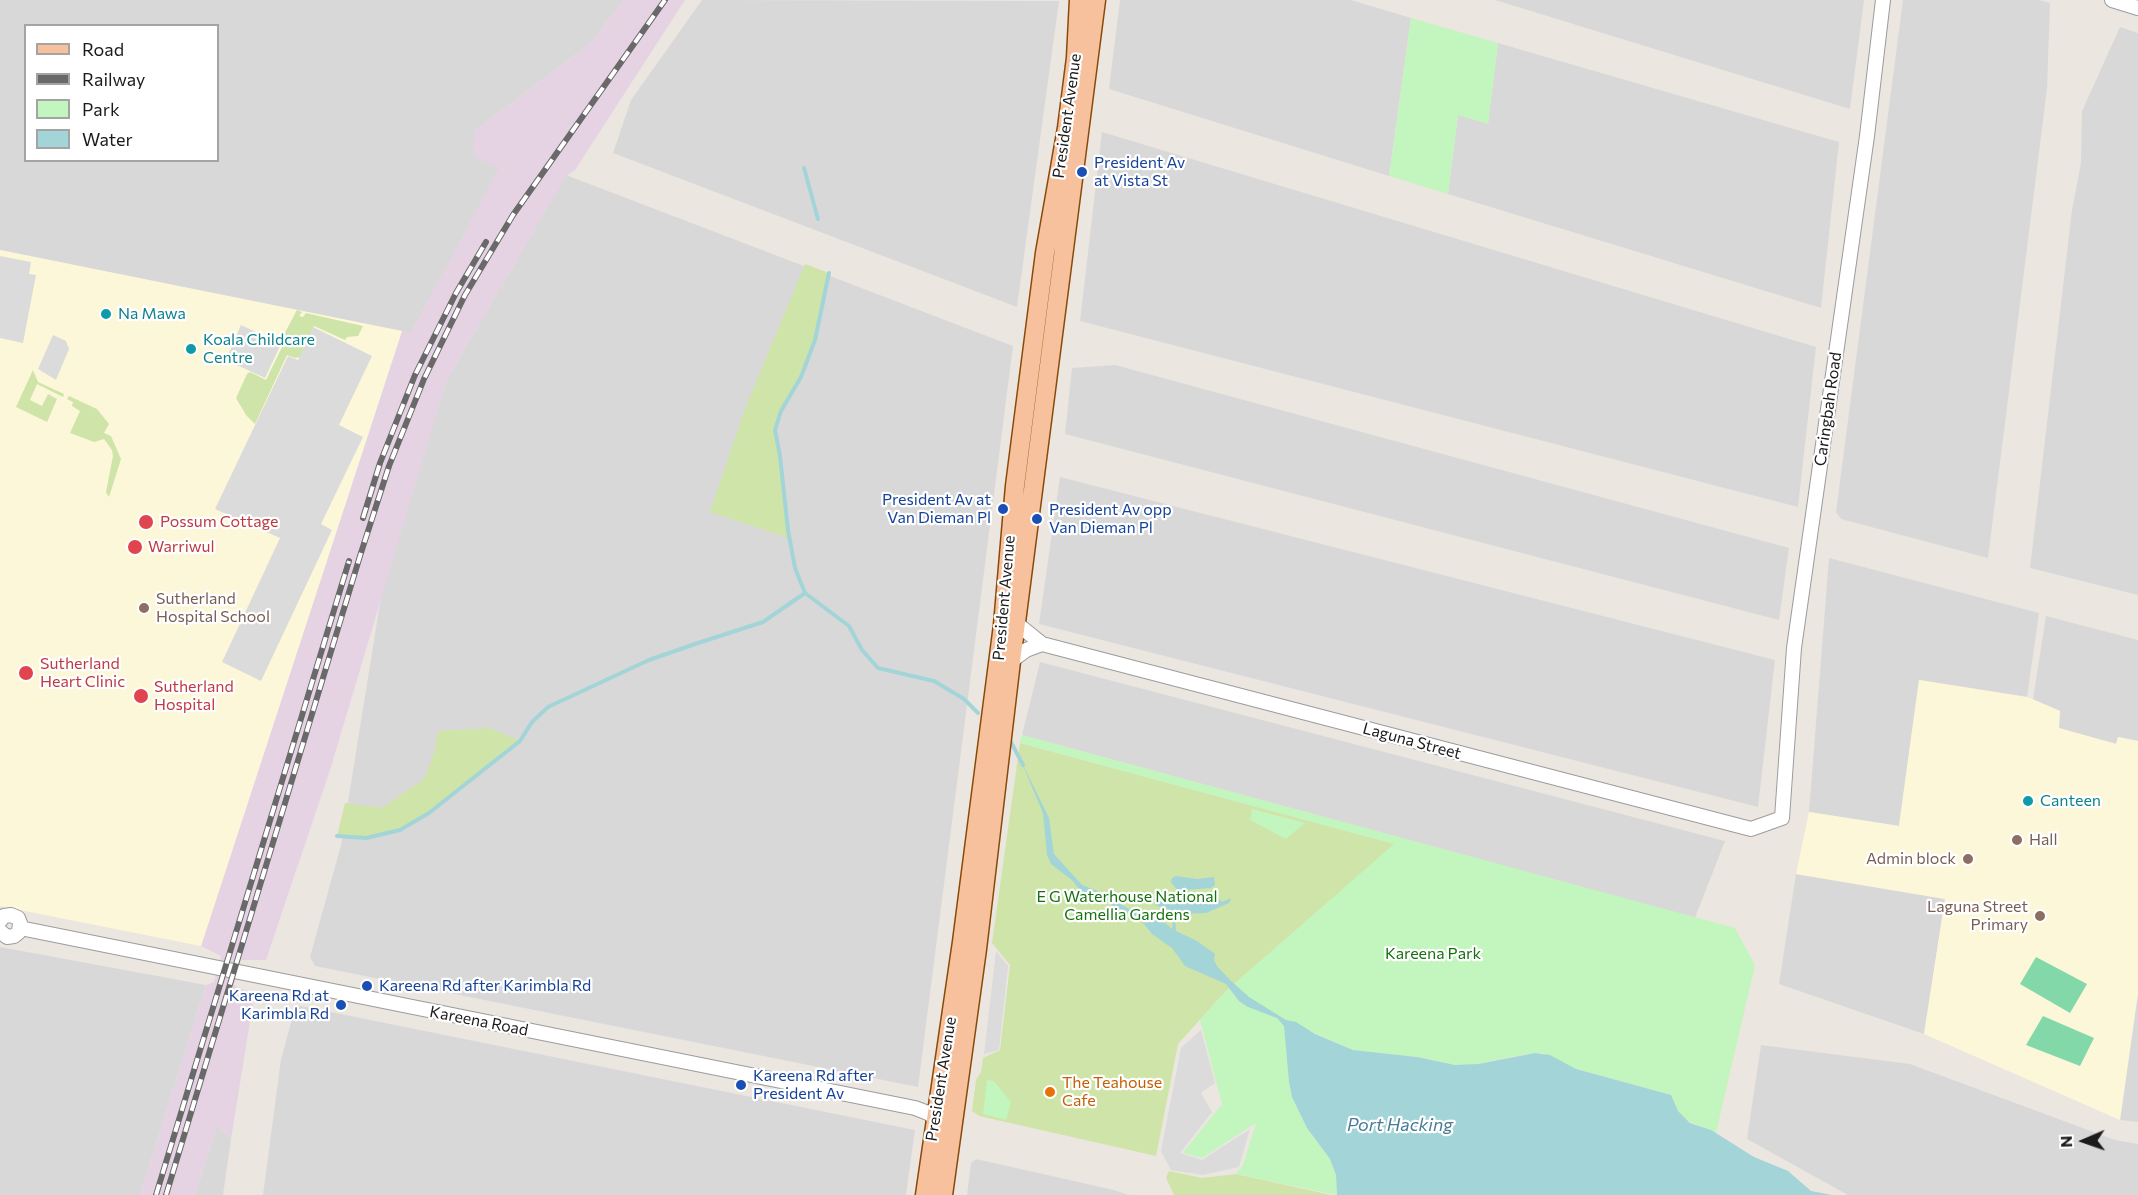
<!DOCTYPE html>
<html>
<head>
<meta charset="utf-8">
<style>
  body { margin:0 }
  #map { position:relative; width:2138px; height:1195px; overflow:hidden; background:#ece6e1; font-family:Commissioner,sans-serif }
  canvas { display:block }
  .legend { position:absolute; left:24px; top:24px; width:195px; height:138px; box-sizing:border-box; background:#fff; border:2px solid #a4a4a4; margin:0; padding:8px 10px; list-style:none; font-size:18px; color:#1b1b1b }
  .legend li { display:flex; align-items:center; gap:12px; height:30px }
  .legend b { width:30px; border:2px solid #a4a4a4 }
  .north { position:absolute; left:2054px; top:1111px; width:60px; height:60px; -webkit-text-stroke:4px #fff; paint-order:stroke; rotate:268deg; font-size:16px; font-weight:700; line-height:24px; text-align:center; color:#1b1b1b }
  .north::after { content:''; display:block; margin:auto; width:21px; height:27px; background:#1b1b1b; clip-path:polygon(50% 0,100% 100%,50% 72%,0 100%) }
</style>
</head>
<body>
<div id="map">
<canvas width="2138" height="1195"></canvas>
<ul class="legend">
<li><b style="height:8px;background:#f6c19c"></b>Road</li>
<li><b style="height:8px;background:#696969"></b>Railway</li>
<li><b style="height:16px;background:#c3f5be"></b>Park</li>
<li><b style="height:16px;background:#a3d4d8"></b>Water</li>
</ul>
<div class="north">N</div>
</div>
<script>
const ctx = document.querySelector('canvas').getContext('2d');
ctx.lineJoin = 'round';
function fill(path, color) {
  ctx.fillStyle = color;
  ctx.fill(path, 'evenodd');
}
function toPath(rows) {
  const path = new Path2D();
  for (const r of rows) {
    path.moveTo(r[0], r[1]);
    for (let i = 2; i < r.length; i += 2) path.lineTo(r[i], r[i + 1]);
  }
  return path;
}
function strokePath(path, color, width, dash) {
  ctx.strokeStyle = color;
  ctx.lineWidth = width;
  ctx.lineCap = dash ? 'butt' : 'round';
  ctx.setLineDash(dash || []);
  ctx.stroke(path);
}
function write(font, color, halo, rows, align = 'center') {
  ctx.font = font + ' Commissioner,sans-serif';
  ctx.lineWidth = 4.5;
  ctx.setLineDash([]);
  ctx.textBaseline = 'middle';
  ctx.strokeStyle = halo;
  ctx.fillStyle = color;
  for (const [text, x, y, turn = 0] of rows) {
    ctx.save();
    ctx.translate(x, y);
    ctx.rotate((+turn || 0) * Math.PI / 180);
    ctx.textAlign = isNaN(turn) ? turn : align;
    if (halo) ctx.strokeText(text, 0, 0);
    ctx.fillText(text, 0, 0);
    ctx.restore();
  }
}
fill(toPath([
  [0,0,624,0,592,42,474,132,500,168,411,333,0,250],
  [26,26,218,26,218,160,26,160],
  [702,0,1059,1,1017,307,613,153,631,100],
  [1120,0,1351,0,1411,18,1389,176,1109,89],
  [1495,0,1864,0,1850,109],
  [1903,0,2039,0,2050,3,2047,89,1988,558,1841,519,1836,512],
  [2120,27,2138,33,2138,595,2030,568,2072,210,2081,163,2082,111],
  [1498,43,1839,142,1821,308,1448,194,1458,115,1488,123],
  [1102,132,1816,347,1798,507,1080,321],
  [566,175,1013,346,918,1087,315,966,310,957,341,845,382,591,446,381],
  [1115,365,1789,548,1779,620,1065,434,1072,368],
  [1060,477,1775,660,1758,807,1039,624],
  [1829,558,2039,613,2027,697,1919,680,1899,826,1809,812],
  [2046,616,2138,640,2138,741,2118,737,2117,744,2058,728,2060,711,2033,699],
  [1040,662,1725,841,1695,918,1022,735],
  [1796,874,1945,899,1924,1034,1779,984],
  [0,947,206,985,140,1195,0,1195],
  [2138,993,2138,1122,2120,1120],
  [296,1005,915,1130,906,1195,263,1195,281,1059],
  [1761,1045,1910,1064,2115,1140,2138,1144,2138,1195,1848,1195,1747,1139],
  [217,1125,231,1139,223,1195,195,1195],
  [976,1159,1114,1190,1129,1195,967,1195,971,1163]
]), '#d9d8d8');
fill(toPath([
  [624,0,685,0,575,170,566,176,446,381,331,767,266,960,241,960,234,985,246,991,253,1003,231,1139,217,1125,195,1195,140,1195,206,985,214,982,221,956,201,946,402,331,411,333,499,168,473,156,474,132,592,42]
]), '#e5d3e4');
fill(toPath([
  [0,250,402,331,201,946,0,906],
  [1919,680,2027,697,2060,711,2059,728,2116,744,2118,737,2138,741,2138,993,2120,1120,1924,1034,1945,899,1796,874,1809,812,1899,826]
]), '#fdf7d9');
fill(toPath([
  [805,264,829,273,815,340,801,377,781,411,775,430,780,456,789,538,710,512,745,409],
  [297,310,302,312,299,316,303,317,306,313,363,326,358,336,347,337,345,340,314,326,300,357,295,358,287,355,255,424,246,415,236,398,247,374,250,372,266,380,282,347,279,345,280,342],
  [33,370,38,382,64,394,63,397,37,384,30,400,42,406,48,394,57,399,47,422,16,407],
  [69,396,97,409,109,424,104,433,111,436,121,459,109,497,106,492,113,456,112,450,104,439,94,442,70,433,80,411,72,406,73,402,67,399],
  [490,728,518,740,429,813,400,830,366,838,337,836,345,803,382,808,424,779,434,754,438,731],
  [1020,743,1395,844,1225,992,1178,1044,1156,1156,979,1116,972,1111,976,1080,981,1072,983,1058,1000,1050,1010,965,992,943],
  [1169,1171,1202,1178,1236,1174,1331,1195,1174,1195,1166,1178]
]), '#cfe4a8');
fill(toPath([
  [1411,18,1498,43,1488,124,1458,115,1448,194,1389,176],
  [1022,735,1735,928,1755,965,1716,1133,1686,1120,1678,1111,1670,1095,1576,1069,1543,1053,1526,1054,1471,1065,1455,1065,1417,1057,1353,1050,1309,1031,1284,1024,1289,1082,1292,1097,1307,1128,1330,1159,1336,1175,1337,1195,1236,1174,1243,1165,1256,1123,1202,1158,1183,1153,1222,1104,1200,1020,1225,992,1394,844,1020,743],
  [1252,809,1305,823,1286,839,1250,820],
  [987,1080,994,1081,1011,1102,1006,1120,983,1114]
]), '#c3f5be');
fill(toPath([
  [2036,957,2087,984,2070,1013,2020,984],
  [2043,1016,2094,1038,2080,1066,2026,1045]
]), '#82d8a9');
fill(toPath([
  [0,256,31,262,29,274,36,275,23,343,0,338],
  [241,325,281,344,265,378,226,360],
  [313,327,372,356,339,425,363,437,321,524,332,530,261,681,222,662,280,538,215,509,288,356,298,360],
  [53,335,66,341,69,349,56,380,38,369],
  [996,951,1008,966,999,1050,984,1054],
  [1201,1030,1215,1083,1201,1093,1212,1112,1180,1153,1202,1160,1250,1129,1239,1167,1203,1175,1171,1170,1161,1151,1181,1048]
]), '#dbdbdb');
fill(toPath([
  [1021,761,1049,818,1054,854,1082,885,1108,895,1122,905,1146,918,1165,923,1172,929,1174,914,1168,909,1157,906,1153,902,1154,898,1158,896,1165,897,1174,901,1177,898,1178,891,1171,882,1172,878,1176,876,1197,879,1214,877,1215,885,1211,888,1186,890,1180,899,1182,902,1196,900,1204,902,1217,897,1222,902,1231,898,1229,903,1206,913,1181,914,1175,918,1176,931,1197,941,1215,954,1214,960,1217,966,1230,980,1249,997,1286,1020,1296,1022,1315,1034,1353,1050,1417,1057,1455,1065,1478,1064,1535,1053,1550,1055,1576,1069,1671,1095,1678,1111,1690,1123,1711,1130,1754,1157,1788,1171,1811,1191,1832,1195,1337,1195,1336,1175,1330,1159,1307,1128,1292,1097,1289,1082,1284,1026,1277,1018,1248,1007,1239,1001,1226,984,1185,966,1172,948,1152,934,1144,924,1132,915,1100,899,1083,894,1073,881,1051,864,1047,855,1043,813]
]), '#a3d4d8');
strokePath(toPath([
  [804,168,818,219],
  [829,273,815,340,801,377,781,411,775,430,780,456,788,530,795,568,805,593,849,626,862,650,878,668,934,681,964,699,978,713],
  [1011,742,1023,765],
  [337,836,366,838,400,830,429,813,520,741,532,722,548,707,649,660,698,643,763,622,805,593]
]), '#a3d4d8', 4);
const minor = toPath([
  [2112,0,2138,8],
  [1016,623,1042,644,1751,829,1782,818,1794,648,1867,136,1883,0],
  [1011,661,1026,650,1042,644],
  [0,921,4,916,11,915,18,918,20,923,19,932,14,936,7,937,0,931],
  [20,928,915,1108,928,1113,935,1118]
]);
const major = toPath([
  [925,1195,962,942,1003,625,1015,486,1045,253,1067,128,1076,58,1079,0],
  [943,1195,977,949,1011,661,1096,0]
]);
strokePath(minor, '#9c9c9c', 16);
strokePath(major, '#894a08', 21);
strokePath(minor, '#fff', 14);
strokePath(major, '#f6c19c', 18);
const rail = toPath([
  [363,518,380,463,415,375,456,293,486,242],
  [156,1195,349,561],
  [166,1195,360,556,389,466,424,379,465,295,513,215,665,0]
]);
strokePath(rail, '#696969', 6);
strokePath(rail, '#fff', 4, [11]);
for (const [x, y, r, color] of [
  [1082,172,6,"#1a4fb4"],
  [106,314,6,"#0f9aa8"],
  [191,349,6,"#0f9aa8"],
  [1003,509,6,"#1a4fb4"],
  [1037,519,6,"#1a4fb4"],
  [146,522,8,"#e0444e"],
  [135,547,8,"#e0444e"],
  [144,608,6,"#8d6e63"],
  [26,673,8,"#e0444e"],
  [141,696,8,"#e0444e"],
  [2028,801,6,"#0f9aa8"],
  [2017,840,6,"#8d6e63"],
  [1968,859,6,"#8d6e63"],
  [2040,916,6,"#8d6e63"],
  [367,986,6,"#1a4fb4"],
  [341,1005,6,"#1a4fb4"],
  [741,1085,6,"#1a4fb4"],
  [1050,1092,6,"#e8710a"]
]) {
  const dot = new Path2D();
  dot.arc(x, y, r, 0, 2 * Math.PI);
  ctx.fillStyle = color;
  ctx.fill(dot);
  strokePath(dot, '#fff', 2);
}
write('16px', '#1b1b1b', '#fff', [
  ["President Avenue",1067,116,-82],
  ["Caringbah Road",1828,409,-82],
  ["President Avenue",1004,598,-85],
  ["Laguna Street",1412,741,15],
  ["Kareena Road",479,1021,11],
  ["President Avenue",941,1079,-81]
]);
write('16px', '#164399', '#fff', [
  ["President Av",1094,163],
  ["at Vista St",1094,181],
  ["President Av at",991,500,"right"],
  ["Van Dieman Pl",991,518,"right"],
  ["President Av opp",1049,510],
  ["Van Dieman Pl",1049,528],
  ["Kareena Rd after Karimbla Rd",379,986],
  ["Kareena Rd at",329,996,"right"],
  ["Karimbla Rd",329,1014,"right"],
  ["Kareena Rd after",753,1076],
  ["President Av",753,1094]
], 'left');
write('16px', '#0d838f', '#fff', [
  ["Na Mawa",118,314],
  ["Koala Childcare",203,340],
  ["Centre",203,358],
  ["Canteen",2040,801]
], 'left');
write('16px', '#be3a42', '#fff', [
  ["Possum Cottage",160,522],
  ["Warriwul",148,547],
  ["Sutherland",40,664],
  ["Heart Clinic",40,682],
  ["Sutherland",154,687],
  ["Hospital",154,705]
], 'left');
write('16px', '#785e54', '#fff', [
  ["Sutherland",156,599],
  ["Hospital School",156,617],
  ["Hall",2029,840],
  ["Admin block",1956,859,"right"],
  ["Laguna Street",2028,907,"right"],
  ["Primary",2028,925,"right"]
], 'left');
write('16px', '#187111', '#fff', [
  ["E G Waterhouse National",1127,897],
  ["Camellia Gardens",1127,915],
  ["Kareena Park",1433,954]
]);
write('16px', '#c56008', '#fff', [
  ["The Teahouse",1062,1083],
  ["Cafe",1062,1101]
], 'left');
write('italic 18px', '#487b95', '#fff', [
  ["Port Hacking",1400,1125]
]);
</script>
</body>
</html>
